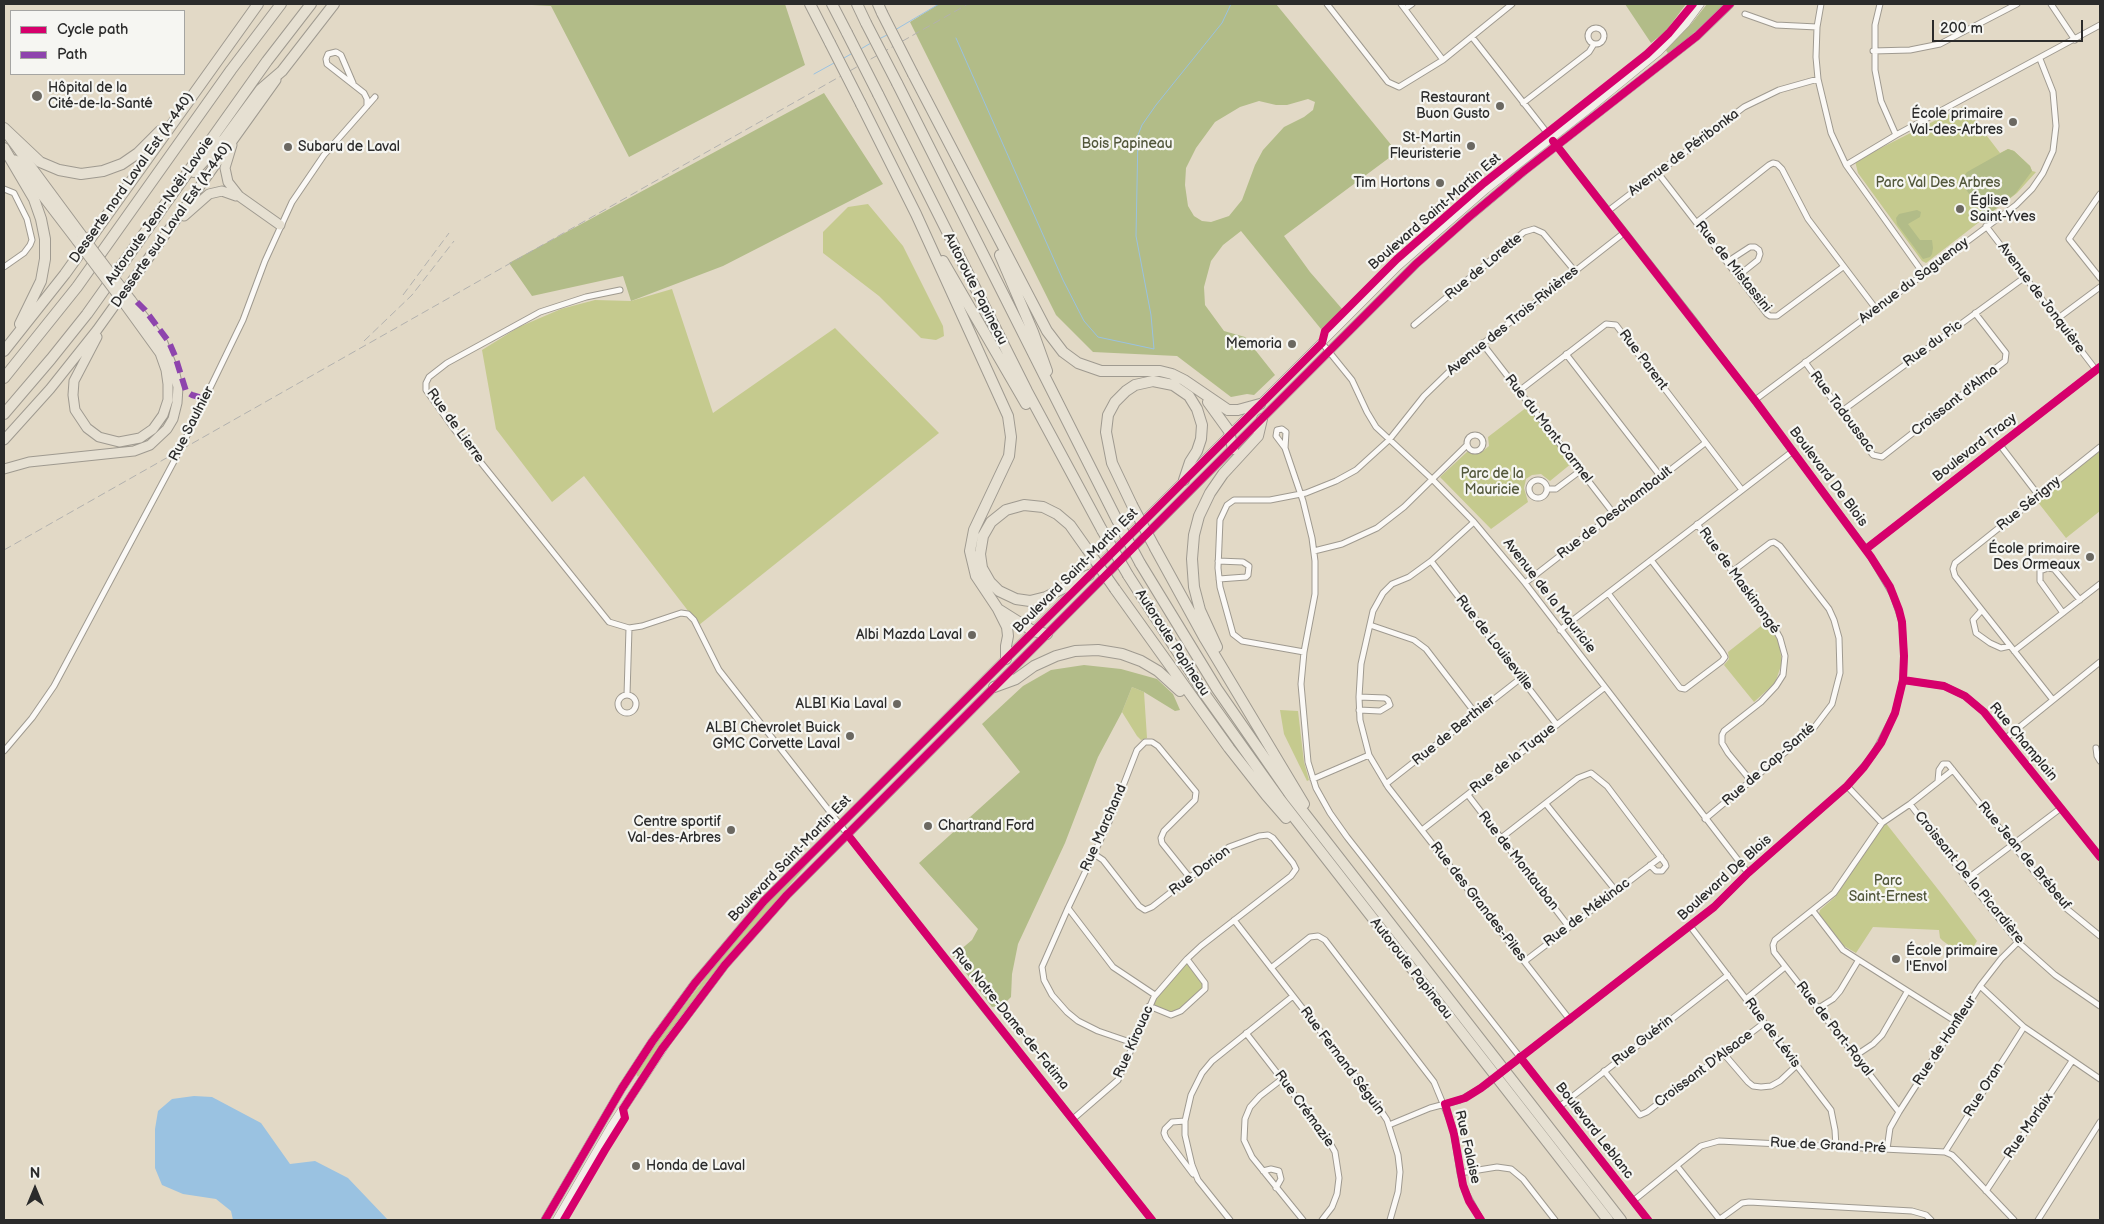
<!DOCTYPE html>
<html>
<head>
<meta charset="utf-8">
<style>
  body { margin:0 }
  #map { position:relative; width:2104px; height:1224px; overflow:hidden; background:#e2d9c6; font-family:"Balsamiq Sans",sans-serif }
  canvas { display:block }
  .frame { position:absolute; inset:0; border:5px solid #2b2b2b; pointer-events:none }
  .legend { position:absolute; left:10px; top:10px; width:175px; height:65px; box-sizing:border-box; background:#f6f6f2; border:1px solid #a5a5a2; margin:0; padding:6px 9px; list-style:none; font-size:15px; color:#2b2b2b }
  .legend li { display:flex; align-items:center; gap:10px; height:25px }
  .legend b { width:25px; border:1px solid #a5a5a2 }
  .north { position:absolute; left:10px; top:1164px; width:50px; height:50px; -webkit-text-stroke:4px #f6f6f2; paint-order:stroke; rotate:0deg; font-size:14px; font-weight:700; line-height:20px; text-align:center; color:#2b2b2b }
  .north::after { content:''; display:block; margin:auto; width:18px; height:22px; background:#2b2b2b; clip-path:polygon(50% 0,100% 100%,50% 72%,0 100%) }
  .scale { position:absolute; left:1932px; top:20px; width:151px; height:22px; box-sizing:border-box; border:2px solid #2b2b2b; border-top:0; padding-left:6px; font-size:15px; line-height:18px; white-space:nowrap; color:#2b2b2b; -webkit-text-stroke:4px #f6f6f2; paint-order:stroke }
</style>
</head>
<body>
<div id="map">
<canvas width="2104" height="1224"></canvas>
<div class="frame"></div>
<ul class="legend">
<li><b style="height:6px;background:#d6006c"></b>Cycle path</li>
<li><b style="height:6px;background:#8e44ad"></b>Path</li>
</ul>
<div class="north">N</div>
<div class="scale">200 m</div>
</div>
<script>
const ctx = document.querySelector('canvas').getContext('2d');
ctx.lineJoin = 'round';
function fill(path, color) {
  ctx.fillStyle = color;
  ctx.fill(path, 'evenodd');
}
function toPath(rows) {
  const path = new Path2D();
  for (const r of rows) {
    if (r.length === 3) {
      path.moveTo(r[0] + r[2], r[1]);
      path.arc(r[0], r[1], r[2], 0, 2 * Math.PI);
      continue;
    }
    path.moveTo(r[0], r[1]);
    for (let i = 2; i < r.length; i += 2) path.lineTo(r[i], r[i + 1]);
  }
  return path;
}
function strokePath(path, color, width, dash) {
  ctx.strokeStyle = color;
  ctx.lineWidth = width;
  ctx.lineCap = dash ? 'butt' : 'round';
  ctx.setLineDash(dash || []);
  ctx.stroke(path);
}
function write(font, color, halo, rows, align = 'center') {
  ctx.font = font + ' "Balsamiq Sans",sans-serif';
  ctx.lineWidth = 4.5;
  ctx.setLineDash([]);
  ctx.textBaseline = 'middle';
  ctx.strokeStyle = halo;
  ctx.fillStyle = color;
  for (const [text, x, y, turn = 0] of rows) {
    ctx.save();
    ctx.translate(x, y);
    ctx.rotate((+turn || 0) * Math.PI / 180);
    ctx.textAlign = isNaN(turn) ? turn : align;
    if (halo) ctx.strokeText(text, 0, 0);
    ctx.fillText(text, 0, 0);
    ctx.restore();
  }
}
fill(toPath([
  [1964,106,2000,153,2008,149,2014,151,2030,166,2032,171,2036,172,2017,193,1926,263,1922,261,1858,173,1855,161],
  [868,204,903,246,943,326,944,336,936,340,921,338,879,296,823,253,823,232,848,207],
  [672,289,713,413,835,328,939,433,699,625,584,476,552,502,496,429,482,350,519,327,561,309,595,300,631,301],
  [1527,407,1572,463,1550,481,1541,474,1532,475,1526,479,1524,488,1528,502,1491,529,1440,477,1468,451,1474,453,1483,451,1489,446,1488,437],
  [2099,452,2100,511,2066,538,2037,501],
  [1766,622,1779,642,1782,663,1775,683,1754,702,1724,665,1729,659,1728,652],
  [1132,687,1144,692,1147,738,1141,740,1137,736,1122,712],
  [1280,710,1298,711,1304,762,1309,780,1307,781,1284,734],
  [1885,822,1944,897,1977,941,1970,952,1964,949,1954,949,1943,941,1940,938,1939,930,1873,927,1856,953,1844,946,1819,914,1820,910,1835,897],
  [813,858,707,981,638,1077,636,1074,655,1044,709,973,772,898],
  [1187,959,1193,965,1205,989,1181,1011,1171,1015,1149,1006]
]), '#c5ca8e');
fill(toPath([
  [513,4,785,4,805,65,629,157,551,6],
  [939,4,1276,4,1397,152,1284,236,1310,272,1343,310,1321,329,1241,231,1223,245,1211,261,1204,287,1205,305,1224,331,1245,337,1275,375,1254,395,1247,394,1231,397,1177,356,1093,352,1056,315,910,22],
  [1308,99,1315,102,1313,110,1304,117,1284,127,1263,150,1255,165,1242,200,1229,216,1211,222,1202,221,1194,216,1188,206,1185,185,1186,168,1196,148,1215,122,1240,107,1259,101,1276,105,1287,105],
  [1625,4,1686,4,1666,31,1651,43],
  [1707,4,1724,4,1684,42,1669,54,1667,52,1666,50,1692,23],
  [824,93,883,184,723,266,631,301,623,276,532,296,509,263],
  [2008,149,2014,151,2030,166,2032,171,2015,194,1989,214,1985,214,1960,182,1967,172],
  [1917,210,1921,212,1920,217,1908,224,1920,240,1932,240,1933,248,1932,254,1930,257,1923,259,1897,224,1896,218,1899,214],
  [1084,665,1121,669,1157,679,1173,694,1180,710,1175,711,1144,692,1132,687,1122,712,1098,757,1065,843,1018,944,1012,974,1011,997,1003,1005,992,1007,953,956,972,940,978,929,919,863,1020,772,982,724,1023,686,1051,670]
]), '#b2bc88');
fill(toPath([
  [194,1096,212,1097,261,1123,290,1164,315,1161,348,1178,388,1220,233,1220,231,1211,216,1199,183,1194,162,1185,155,1168,155,1129,158,1111,172,1099]
]), '#9ac2e1');
strokePath(toPath([
  [895,30,939,4],
  [956,38,1063,280,1084,321,1098,337,1154,349,1151,315,1136,236,1138,135,1142,125,1156,105,1222,23,1231,4],
  [879,39,887,35],
  [859,50,871,43],
  [844,58,851,54],
  [814,74,834,63]
]), '#9ac2e1', 1);
const street = toPath([
  [1327,4,1388,82,1399,87,1443,60,1512,4],
  [1401,4,1443,60],
  [1821,4,1817,27,1816,57,1818,79,1831,133,1846,165,1923,273],
  [1880,4,1875,25,1875,70,1881,101,1896,135],
  [2051,4,2075,40],
  [1405,9,1412,4],
  [1745,14,1776,25,1817,27],
  [1596,36,8],
  [1472,37,1693,319,1866,549,1893,595,1902,622,1904,656,1903,680,1895,713,1873,755,1847,786,1748,873,1714,907,1517,1060],
  [1873,51,1910,50,1940,44,2017,4],
  [353,83,341,55,336,52,328,54,326,59,327,64,364,93,367,99,367,106],
  [1523,103,1589,52,1594,44],
  [1846,165,1896,135,2100,25],
  [1658,173,1767,314,1770,316,1777,316,1843,267],
  [4,189,14,193,27,219,32,240,30,245,24,253,4,267],
  [2100,194,2069,239,2100,278],
  [1608,211,1744,107,1779,90,1818,79],
  [1697,222,1769,165,1773,163,1777,164,1782,169,1808,219,1876,309],
  [1986,226,2096,370],
  [1727,262,1750,247,1755,247,1759,250,1760,254,1758,260,1738,276],
  [620,290,586,297,540,312,447,363,429,377,426,383,426,390,454,429,609,622,629,628,642,626,681,613,688,614,694,620,719,670,974,996,1152,1220],
  [2057,319,2100,287],
  [1414,325,1524,232,1534,229,1543,233,1574,270],
  [1322,343,1352,380,1367,412,1376,427,1433,480,1474,522,1525,583,1748,873],
  [1482,343,1614,514],
  [1566,354,1661,477],
  [1805,362,1873,455,1882,457,2005,361,2006,353,1975,313],
  [1519,391,1606,324,1616,325,1742,490],
  [1755,400,2016,205,2032,189,2043,173,2053,151,2056,126,2053,92,2040,59],
  [1842,411,2025,277],
  [1475,443,8],
  [2000,445,2039,496],
  [1285,448,1286,432,1282,429,1277,430,1276,436,1285,448,1303,501,1312,538,1315,561,1315,594,1304,652,1301,684,1308,762,1316,788,1330,813,1347,837,1648,1220],
  [1538,489,9],
  [1547,489,1556,489,1580,471],
  [1474,522,1431,561,1409,577,1392,584,1383,593,1373,611,1361,664,1359,697,1360,720,1369,755,1388,787,1570,1020],
  [1697,524,1774,627,1780,638,1785,656,1783,675,1776,686,1761,702,1724,731,1722,735,1722,743,1728,753,1751,781],
  [1866,549,2100,367],
  [1314,551,1342,544,1377,528,1404,507,1467,445],
  [1218,561,1243,562,1249,566,1248,575,1246,577,1219,579],
  [1431,561,1557,725],
  [1525,583,1705,443],
  [1608,593,1680,688,1685,689,1722,661,1725,657,1722,652,1651,560],
  [1982,610,1973,620,1976,633,1990,643,2001,648,2010,646],
  [2063,613,2040,581,2040,571,2048,568,2054,569,2080,600],
  [1370,625,1414,640,1426,649,1476,714],
  [1560,630,1793,451],
  [2014,651,2100,584],
  [1304,652,1242,641,1233,634,1220,587,1218,568,1220,520,1227,505,1234,500,1270,500,1306,493,1336,481,1356,470,1389,440,1424,396,1458,363,1625,232],
  [1903,680,1944,686,1965,696,1984,712,2100,857],
  [627,695,629,628],
  [627,704,9],
  [1359,697,1385,698,1388,700,1390,705,1380,711,1359,710],
  [2053,700,1955,576,1953,569,1955,563,2100,447],
  [2006,738,2100,662],
  [2096,748,2097,756,2100,761],
  [4,751,32,718,54,686,180,450,243,320,265,261,292,202,324,155,375,97],
  [1313,779,1369,755],
  [1938,781,1939,770,1943,764,1948,764,2041,880,2067,909,2100,936],
  [1386,784,1521,678],
  [1847,786,1882,823],
  [1468,795,1569,927],
  [1546,804,1616,891],
  [1910,804,1967,879,2018,942,2055,975,2100,1006],
  [1705,819,1813,729,1832,704,1840,673,1839,638,1834,620,1829,609,1780,546,1774,542,1770,543,1733,571],
  [1422,830,1604,688],
  [1501,838,1578,778,1591,773,1607,786,1665,863,1666,866,1662,871,1656,871,1650,865],
  [1967,879,2061,808],
  [1068,908,1113,967,1155,995],
  [1813,911,1843,950,1958,1023],
  [1234,920,1373,1099,1387,1120,1398,1155,1400,1172,1398,1192,1390,1220],
  [1690,926,1831,1110,1835,1130,1836,1147],
  [1525,961,1661,857],
  [1271,968,1310,937,1318,936,1325,940,1434,1082,1453,1128,1460,1173,1465,1191,1481,1220],
  [1980,986,2024,1027,2100,1079],
  [1746,999,1785,967],
  [1149,1006,1171,1015,1181,1011,1205,989,1205,983,1187,959],
  [1817,1009,1833,999,1840,991,1858,961],
  [1246,1033,1326,1136,1335,1152,1339,1178,1337,1194,1332,1207,1322,1220],
  [1133,1043,1098,1031,1078,1021,1067,1012,1052,995,1044,980,1042,967,1068,908,1109,822,1137,750,1145,742,1152,742,1158,746,1196,792,1195,800,1164,831,1161,838,1162,843,1190,878],
  [1724,1054,1748,1082,1753,1086,1761,1087,1771,1086,1780,1081,1797,1065],
  [1855,1056,1873,1044,1882,1035,1907,992],
  [1604,1071,1640,1115,1647,1112,1764,1023],
  [1282,1079,1260,1096,1250,1107,1245,1119,1244,1140,1252,1157,1303,1220],
  [1559,1107,1728,975],
  [1899,1112,1774,952,1773,945,1775,940,1834,893,1882,823,1910,804,1953,770],
  [1073,1119,1118,1080,1154,997,1187,959,1201,946,1291,876,1296,869,1293,863,1273,838,1268,835,1259,836,1229,847,1152,907,1145,910,1139,906,1103,860,1094,854],
  [1185,1121,1172,1122,1165,1129,1164,1133,1166,1138,1193,1174],
  [1389,1125,1430,1108,1460,1100,1486,1085],
  [1887,1149,1890,1128,1899,1112,1980,986,2001,959,2018,942],
  [1945,1152,2024,1027],
  [1677,1166,1720,1220],
  [1263,1171,1271,1169,1279,1171,1281,1179,1276,1188],
  [1460,1173,1497,1167,1511,1169,1523,1179,1555,1220],
  [1986,1191,2072,1061],
  [1633,1201,1701,1146,1719,1141,1945,1152,1952,1155,1959,1162,2014,1220],
  [1720,1219,1742,1203,1749,1202,1912,1211,1926,1215,1931,1220],
  [1230,1220,1198,1180,1192,1165,1185,1135,1185,1121,1191,1095,1202,1073,1212,1061,1293,996],
  [2038,1220,2100,1122]
]);
const secondary = toPath([
  [545,1220,622,1088,652,1042,695,983,764,901,1398,266,1486,189,1587,110,1658,52,1686,23,1700,4],
  [557,1220,611,1127,667,1042,725,965,787,895,1416,264,1469,217,1524,171,1697,36,1730,4]
]);
const primary = toPath([
  [7,134,81,234],
  [232,145,225,168,228,182,239,196,280,225],
  [15,160,77,241],
  [184,216,209,194,222,191,236,196],
  [97,337,74,381,73,395,75,410,87,428,99,437,119,442,140,438,153,429,163,415,168,400,168,384,166,370,160,353,126,306],
  [4,440,50,389,97,330,276,80],
  [4,469,29,462,134,451,150,445,167,429,173,419,177,403,178,387,175,374,163,343,131,300]
]);
const highway = toPath([
  [810,4,830,43],
  [832,4,847,33],
  [857,4,866,23],
  [878,4,882,13],
  [913,74,1047,331,1063,352,1078,363,1101,371,1160,371,1172,374,1184,380,1228,410,1238,410,1260,404],
  [897,83,1117,520],
  [878,94,1027,391,1102,530],
  [861,104,916,214,1008,416,1011,437,1009,456,974,530,970,551,976,576,998,609,1007,627,1008,636,1006,646,1006,659],
  [4,128,40,162,59,170,81,174,103,171,122,164,138,153,160,131],
  [4,148,34,199,41,219,45,239,45,259,41,281,20,324],
  [194,172,225,138,261,89,282,71,334,4],
  [1000,255,1033,332,1047,371],
  [943,261,1026,404],
  [4,351,65,274,258,4],
  [4,378,77,287,231,70,281,4],
  [1208,402,1229,431,1233,449],
  [4,414,51,359,87,314,267,61,311,4],
  [1132,505,1112,463,1106,432,1108,415,1115,402,1126,391,1135,385,1153,381,1173,385,1189,396,1197,409,1202,425,1201,439,1197,451,1190,462,1184,480],
  [1155,548,1205,639,1304,804],
  [1087,549,1070,525,1057,514,1043,507,1024,505,1006,510,991,522,983,536,980,554,982,568,990,582,999,591,1016,599,1030,601,1046,597,1089,575],
  [1140,563,1217,689,1291,796,1621,1220],
  [1128,575,1204,693,1279,798,1608,1220],
  [1115,589,1229,748,1266,795,1286,818],
  [998,609,1033,631,1047,634],
  [1217,647,1200,610,1194,587,1192,559,1194,535,1199,516,1210,493,1223,474,1258,436,1262,419],
  [994,687,1016,679,1034,666,1056,656,1075,651,1098,650,1122,654,1141,661,1158,671,1180,691]
]);
strokePath(street, '#9f9a90', 7);
strokePath(secondary, '#9f9a90', 9);
strokePath(primary, '#9f9a90', 11);
strokePath(highway, '#9f9a90', 12);
strokePath(street, '#fbf9f6', 5);
strokePath(secondary, '#f2efe8', 8);
strokePath(primary, '#e6e0d2', 9);
strokePath(highway, '#e6e0d2', 10);
strokePath(toPath([
  [403,295,449,233],
  [364,341,412,295,454,241],
  [4,550,968,4]
]), '#b2b1ae', 1, [8, 4]);
const streetBridge = toPath([
  [1486,1085,1517,1060]
]);
const primaryBridge = toPath([
  [81,234,131,300],
  [77,241,126,306]
]);
const highwayBridge = toPath([
  [882,13,913,74],
  [866,23,897,83],
  [847,33,878,94],
  [830,43,861,104],
  [1132,505,1155,548],
  [1117,520,1140,563],
  [1102,530,1128,575],
  [1087,549,1115,589]
]);
strokePath(streetBridge, '#9f9a90', 7, []);
strokePath(primaryBridge, '#9f9a90', 11, []);
strokePath(highwayBridge, '#9f9a90', 12, []);
strokePath(streetBridge, '#fbf9f6', 5);
strokePath(primaryBridge, '#e6e0d2', 9);
strokePath(highwayBridge, '#e6e0d2', 10);
strokePath(toPath([
  [137,302,145,310,169,342,175,356,186,391,192,395,206,399]
]), '#8e44ad', 6, [12, 6]);
strokePath(toPath([
  [1866,549,2100,367],
  [1903,680,1944,686,1965,696,1984,712,2100,857],
  [847,834,1152,1220],
  [1520,1057,1648,1220],
  [545,1220,622,1088,652,1042,695,983,764,901,1322,343,1325,331,1397,259,1484,183,1647,54,1669,33,1693,4],
  [564,1220,605,1150,625,1118,623,1109,662,1049,725,965,787,895,1416,264,1469,217,1524,171,1697,36,1730,4],
  [1481,1220,1469,1201,1463,1185,1454,1134,1445,1104,1465,1098,1481,1088,1714,907,1748,873,1847,786,1864,767,1881,743,1895,713,1903,680,1904,656,1902,622,1899,610,1890,587,1871,557,1757,403,1553,141]
]), '#d6006c', 8);
for (const [x, y, r, color] of [
  [37,96,6,"#6b6861"],
  [1500,106,5,"#6b6861"],
  [2013,122,5,"#6b6861"],
  [1471,146,5,"#6b6861"],
  [288,147,5,"#6b6861"],
  [1440,183,5,"#6b6861"],
  [1960,209,5,"#6b6861"],
  [1292,344,5,"#6b6861"],
  [2090,557,5,"#6b6861"],
  [972,635,5,"#6b6861"],
  [897,704,5,"#6b6861"],
  [850,736,5,"#6b6861"],
  [928,826,5,"#6b6861"],
  [731,830,5,"#6b6861"],
  [1896,959,5,"#6b6861"],
  [636,1166,5,"#6b6861"]
]) {
  const dot = new Path2D();
  dot.arc(x, y, r, 0, 2 * Math.PI);
  ctx.fillStyle = color;
  ctx.fill(dot);
  strokePath(dot, '#f6f6f2', 2);
}
write('14px', '#2b2b2b', '#f6f6f2', [
  ["Hôpital de la",48,88,"left"],
  ["Cité-de-la-Santé",48,104,"left"],
  ["Restaurant",1490,98],
  ["Buon Gusto",1490,114],
  ["École primaire",2003,114],
  ["Val-des-Arbres",2003,130],
  ["St-Martin",1461,138],
  ["Fleuristerie",1461,154],
  ["Subaru de Laval",298,147,"left"],
  ["Tim Hortons",1430,183],
  ["Église",1970,201,"left"],
  ["Saint-Yves",1970,217,"left"],
  ["Memoria",1282,344],
  ["École primaire",2080,549],
  ["Des Ormeaux",2080,565],
  ["Albi Mazda Laval",962,635],
  ["ALBI Kia Laval",887,704],
  ["ALBI Chevrolet Buick",840,728],
  ["GMC Corvette Laval",840,744],
  ["Centre sportif",721,822],
  ["Val-des-Arbres",721,838],
  ["Chartrand Ford",938,826,"left"],
  ["École primaire",1906,951,"left"],
  ["l'Envol",1906,967,"left"],
  ["Honda de Laval",646,1166,"left"]
], 'right');
write('14px', '#52573b', '#f6f6f2', [
  ["Bois Papineau",1127,144],
  ["Parc Val Des Arbres",1938,183],
  ["Parc de la",1492,474],
  ["Mauricie",1492,490],
  ["Parc",1888,881],
  ["Saint-Ernest",1888,897]
]);
write('14px', '#2b2b2b', '#f6f6f2', [
  ["Avenue de Péribonka",1684,153,-37],
  ["Desserte nord Laval Est (A-440)",132,178,-55],
  ["Autoroute Jean-Noël-Lavoie",160,211,-55],
  ["Boulevard Saint-Martin Est",1435,212,-41],
  ["Desserte sud Laval Est (A-440)",172,225,-55],
  ["Rue de Lorette",1484,267,-40],
  ["Rue de Mistassini",1733,267,51],
  ["Avenue du Saguenay",1914,281,-37],
  ["Autoroute Papineau",975,289,63],
  ["Avenue de Jonquière",2041,298,53],
  ["Avenue des Trois-Rivières",1513,321,-39],
  ["Rue du Pic",1933,344,-36],
  ["Rue Parent",1643,360,53],
  ["Croissant d'Alma",1955,401,-38],
  ["Rue Tadoussac",1842,412,53],
  ["Rue Saulnier",192,424,-63],
  ["Rue de Lierre",455,426,54],
  ["Rue du Mont-Carmel",1548,429,52],
  ["Boulevard Tracy",1975,448,-38],
  ["Boulevard De Blois",1828,477,53],
  ["Rue Sérigny",2029,504,-39],
  ["Rue de Deschambault",1615,513,-38],
  ["Boulevard Saint-Martin Est",1076,571,-45],
  ["Rue de Maskinongé",1739,581,54],
  ["Avenue de la Mauricie",1549,596,52],
  ["Autoroute Papineau",1172,643,57],
  ["Rue de Louiseville",1494,643,52],
  ["Rue de Berthier",1454,731,-39],
  ["Rue Champlain",2023,742,50],
  ["Rue de la Tuque",1513,759,-38],
  ["Rue de Cap-Santé",1769,765,-41],
  ["Rue Marchand",1104,828,-66],
  ["Rue Jean de Brébeuf",2024,856,50],
  ["Boulevard Saint-Martin Est",790,859,-46],
  ["Rue de Montauban",1518,861,52],
  ["Rue Dorion",1200,871,-37],
  ["Boulevard De Blois",1725,878,-42],
  ["Croissant De la Picardière",1969,878,51],
  ["Rue des Grandes-Piles",1478,902,52],
  ["Rue de Mékinac",1587,913,-37],
  ["Autoroute Papineau",1411,969,52],
  ["Rue Notre-Dame-de-Fatima",1010,1019,51],
  ["Rue de Port-Royal",1834,1029,52],
  ["Rue de Lévis",1772,1033,53],
  ["Rue Guérin",1643,1041,-38],
  ["Rue de Honfleur",1945,1041,-57],
  ["Rue Kirouac",1134,1042,-66],
  ["Rue Fernand Séguin",1342,1061,53],
  ["Croissant D'Alsace",1704,1069,-37],
  ["Rue Oran",1984,1090,-58],
  ["Rue Crémazie",1304,1109,54],
  ["Rue Morlaix",2029,1126,-56],
  ["Boulevard Leblanc",1594,1131,52],
  ["Rue de Grand-Pré",1828,1146,3],
  ["Rue Falaise",1467,1147,77]
]);
</script>
</body>
</html>
